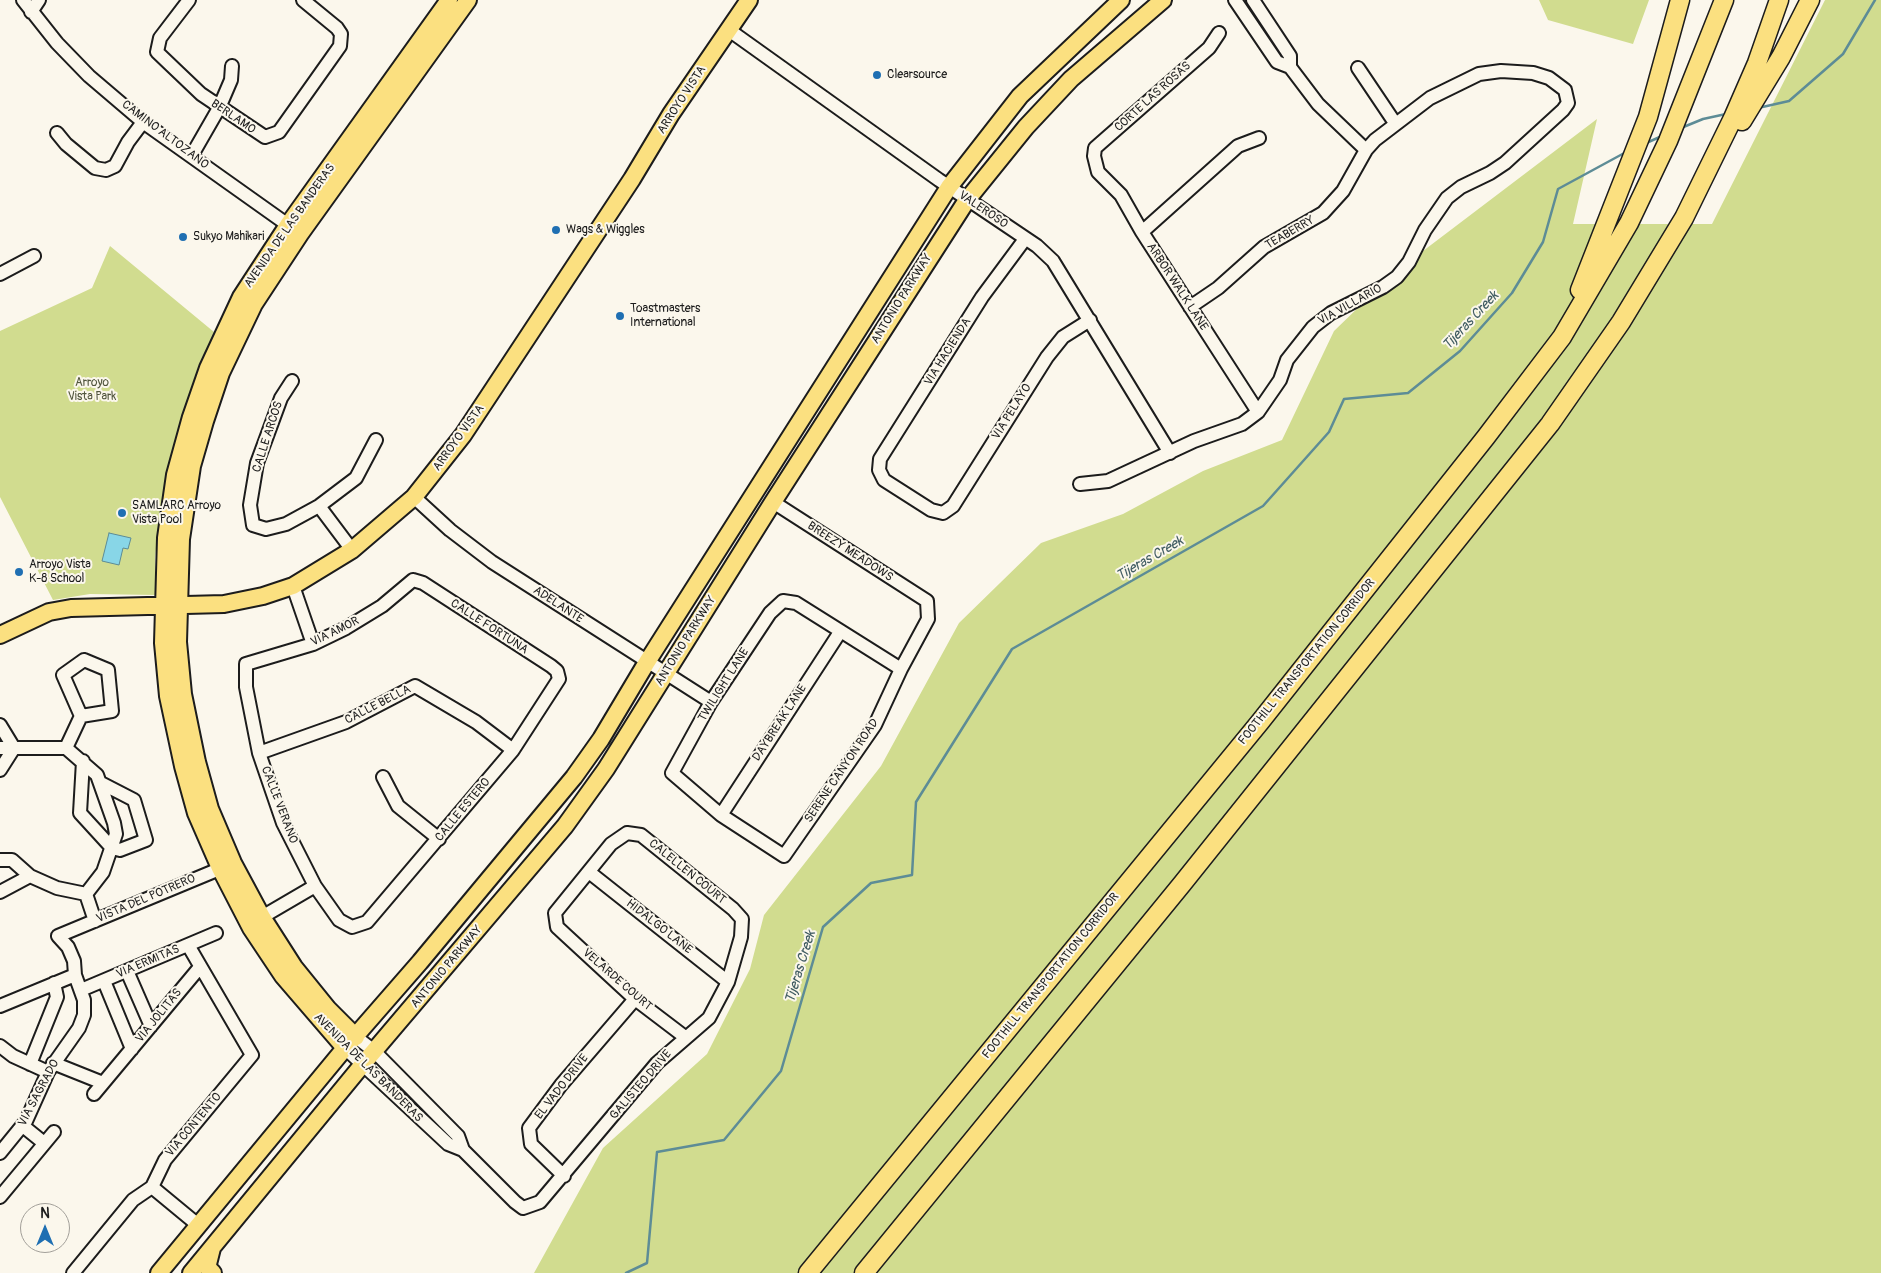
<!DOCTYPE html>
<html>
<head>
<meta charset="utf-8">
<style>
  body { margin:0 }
  #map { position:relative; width:1881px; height:1273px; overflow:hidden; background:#fbf7ec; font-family:Pangolin,sans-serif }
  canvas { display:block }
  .north { position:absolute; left:20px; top:1203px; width:50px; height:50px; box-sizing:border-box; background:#fbf7ec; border:1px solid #a29f99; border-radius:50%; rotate:0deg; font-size:14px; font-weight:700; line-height:20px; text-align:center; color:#1c1c1c }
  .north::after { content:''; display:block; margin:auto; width:18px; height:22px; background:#1f6fb2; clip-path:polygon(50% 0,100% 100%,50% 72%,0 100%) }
</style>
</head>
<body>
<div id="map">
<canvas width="1881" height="1273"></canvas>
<div class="north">N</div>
</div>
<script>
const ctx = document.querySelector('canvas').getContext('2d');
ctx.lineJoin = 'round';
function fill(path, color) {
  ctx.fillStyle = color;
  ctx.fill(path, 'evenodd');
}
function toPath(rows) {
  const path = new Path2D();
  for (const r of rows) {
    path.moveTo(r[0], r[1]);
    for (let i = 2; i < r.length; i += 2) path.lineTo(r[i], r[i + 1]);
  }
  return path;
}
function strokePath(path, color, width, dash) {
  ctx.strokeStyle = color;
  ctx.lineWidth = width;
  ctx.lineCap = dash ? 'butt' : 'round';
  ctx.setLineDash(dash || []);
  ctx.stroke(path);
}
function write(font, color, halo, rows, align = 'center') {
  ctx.font = font + ' Pangolin,sans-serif';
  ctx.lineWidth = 4;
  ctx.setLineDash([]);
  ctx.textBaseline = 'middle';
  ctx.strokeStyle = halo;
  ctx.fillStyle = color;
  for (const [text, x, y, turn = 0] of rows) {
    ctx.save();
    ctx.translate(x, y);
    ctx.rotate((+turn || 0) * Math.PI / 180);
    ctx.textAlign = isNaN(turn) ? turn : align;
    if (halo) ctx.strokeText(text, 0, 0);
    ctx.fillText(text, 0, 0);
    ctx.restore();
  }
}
fill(toPath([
  [1539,0,1649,0,1633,44,1548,20],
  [1825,0,1881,0,1881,1273,534,1273,603,1148,707,1054,750,969,764,915,881,766,959,623,1041,543,1123,514,1203,471,1282,440,1334,331,1394,273,1597,119,1573,224,1712,224],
  [110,246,214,332,183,412,171,457,161,510,155,557,155,595,90,594,53,600,0,497,0,331,92,288]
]), '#d1dc8f');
const water = toPath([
  [109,533,131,538,128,549,123,548,119,565,102,561,109,533]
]);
fill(water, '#88d6e7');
strokePath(water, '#5d8c96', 1);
strokePath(toPath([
  [1758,108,1789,101,1843,54,1875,0],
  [1681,128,1703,119,1726,114],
  [1644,144,1662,136],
  [626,1273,647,1263,657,1152,724,1140,781,1071,823,927,871,883,912,875,916,802,1012,649,1263,506,1329,432,1344,399,1408,393,1460,351,1512,293,1543,242,1558,189,1628,151]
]), '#5d8c96', 2.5);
const minor = toPath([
  [23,0,57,43,89,76,143,122,295,230],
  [189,0,160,38,157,52,201,94,265,137,279,132,340,46,341,34,337,28,303,0],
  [1235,0,1277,62,1290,67,1318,104,1366,150],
  [1253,0,1290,56,1290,67],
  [31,12,39,0],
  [729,30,939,180,1037,246,1053,261,1170,453],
  [1219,33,1209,48,1095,148,1094,156,1098,172,1121,195,1142,232,1258,412],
  [1358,68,1395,123],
  [57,133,66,144,95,168,106,170,115,166,128,142,143,122],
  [192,155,219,108,231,80,232,66],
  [1142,232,1238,146,1259,138],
  [1025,239,982,297,880,459,879,470,884,480,931,510,943,513,953,506,1047,357,1063,337,1090,320],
  [0,274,34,256],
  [292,381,281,398,257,463,250,505,253,525,266,529,286,524,319,506,356,478,376,440],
  [1080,484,1108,481,1194,441,1242,424,1258,412,1280,380,1287,360,1313,327,1331,313,1383,287,1397,277,1409,262,1425,230,1447,198,1461,187,1490,173,1505,163,1563,110,1568,103,1565,90,1549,78,1533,73,1501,71,1479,74,1430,98,1375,140,1366,150,1343,191,1323,213,1264,247,1218,288,1190,307],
  [414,497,450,530,492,562,711,702],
  [773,502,927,601,928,619,901,669,875,725,784,856,721,815,672,773,711,702,770,613,783,601,796,603,901,669],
  [319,506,352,550],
  [413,580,423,583,551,666,557,671,559,679,513,750,367,922,352,927,339,920,315,886,283,823,259,753,246,687,246,664,313,644,346,628,382,606,413,580],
  [293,586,313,644],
  [84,660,108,670,112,711,81,716,63,675,84,660],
  [0,725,14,748,0,770],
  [0,748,66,748,97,775,114,823,116,834,103,872,86,894,57,888,30,876,0,892],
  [66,748,81,716],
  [259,753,346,722,415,686,476,722,513,750],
  [83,761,80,813,112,848,120,850,146,840,134,800,101,783],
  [383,777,398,806,439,839],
  [721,815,840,632],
  [0,860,12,860,30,876],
  [589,872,728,982],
  [86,894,95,921],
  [262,917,315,886],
  [58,936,229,865],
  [127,971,151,1026],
  [104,981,132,1049],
  [81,990,216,933],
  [0,1006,75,975],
  [356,1037,374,1051,458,1136,463,1150],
  [0,1046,13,1056,48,1072],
  [345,1048,448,1144,463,1150,515,1202,523,1208,540,1202,657,1063,709,1018,728,982,741,937,742,919,733,909,641,835,627,833,611,844,555,913,557,927,635,999,685,1037],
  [53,1063,103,1083],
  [30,1064,57,997,54,983],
  [94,1094,200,967],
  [23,1126,44,1143],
  [0,1153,26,1121,48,1072,79,1028,84,1015,84,1000,75,975,74,961,68,947,58,936],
  [564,1176,531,1144,529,1128,561,1085,635,999],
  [152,1187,198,1225],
  [0,1197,54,1132],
  [73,1273,133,1200,152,1187,165,1160,252,1055,188,945]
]);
const major = toPath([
  [0,635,49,612,71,608,224,604,263,596,293,586,352,550,414,497,463,435,632,179,671,114,749,0],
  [356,1037,328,1009,294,967,262,917,233,863,210,809,197,762,183,694,178,642,181,539,192,466,205,421,221,373,254,304,300,234,468,0],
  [345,1048,283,976,251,928,220,868,196,813,183,766,168,696,163,643,166,538,175,475,191,417,208,368,241,297,288,225,449,0],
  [212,1248,208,1264,209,1269,213,1273],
  [159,1273,345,1048,420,962,574,777,601,739,647,662,949,187,1020,96,1121,0],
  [191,1273,363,1064,565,826,606,769,773,502,967,200,1026,127,1071,79,1163,0]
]);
const highway = toPath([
  [1742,121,1781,57,1810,0],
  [1580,290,1648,117,1680,0],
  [808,1273,1260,722,1486,437,1562,337,1629,223,1668,141,1724,0],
  [864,1273,1182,884,1550,424,1621,322,1684,218,1733,118,1757,63,1779,0]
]);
strokePath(minor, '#1c1c1c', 16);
strokePath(major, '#1c1c1c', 20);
strokePath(highway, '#1c1c1c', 21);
strokePath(minor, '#fbf7ec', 12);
strokePath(major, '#fbe080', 16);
strokePath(highway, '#fbe080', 18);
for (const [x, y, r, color] of [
  [877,75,5,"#1f6fb2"],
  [556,230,5,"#1f6fb2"],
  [183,237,5,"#1f6fb2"],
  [620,316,5,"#1f6fb2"],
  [122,513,5,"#1f6fb2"],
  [19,572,5,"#1f6fb2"]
]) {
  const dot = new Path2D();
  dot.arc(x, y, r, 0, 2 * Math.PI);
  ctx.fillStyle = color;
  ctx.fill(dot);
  strokePath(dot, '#fbf7ec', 2);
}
write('12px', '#1c1c1c', '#fbf7ec', [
  ["Clearsource",887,75],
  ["Wags & Wiggles",566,230],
  ["Sukyo Mahikari",193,237],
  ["Toastmasters",630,309],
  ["International",630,323],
  ["SAMLARC Arroyo",132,506],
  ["Vista Pool",132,520],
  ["Arroyo Vista",29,565],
  ["K-8 School",29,579]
], 'left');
write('12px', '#1c1c1c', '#fbf7ec', [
  ["CORTE LAS ROSAS",1153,97,-42],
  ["ARROYO VISTA",682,100,-57],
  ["BERLAMO",233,117,34],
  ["CAMINO ALTOZANO",165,135,37],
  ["VALEROSO",983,210,34],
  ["AVENIDA DE LAS BANDERAS",290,226,-55],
  ["TEABERRY",1290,233,-30],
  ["ARBOR WALK LANE",1177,287,57],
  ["ANTONIO PARKWAY",902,299,-58],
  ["VIA VILLARIO",1350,305,-29],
  ["VIA HACIENDA",948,352,-58],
  ["VIA PELAYO",1012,412,-58],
  ["CALLE ARCOS",268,437,-72],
  ["ARROYO VISTA",459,438,-54],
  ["BREEZY MEADOWS",850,552,33],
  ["ADELANTE",558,605,33],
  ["CALLE FORTUNA",489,627,33],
  ["VIA AMOR",335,632,-26],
  ["ANTONIO PARKWAY",686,641,-58],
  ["FOOTHILL TRANSPORTATION CORRIDOR",1307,662,-51],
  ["TWILIGHT LANE",724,685,-58],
  ["CALLE BELLA",378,705,-27],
  ["DAYBREAK LANE",780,723,-57],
  ["SERENE CANYON ROAD",842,771,-56],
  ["CALLE VERANO",279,805,69],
  ["CALLE ESTERO",463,810,-50],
  ["CALELLEN COURT",687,872,39],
  ["VISTA DEL POTRERO",146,899,-23],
  ["HIDALGO LANE",659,927,38],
  ["VIA ERMITAS",148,962,-23],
  ["ANTONIO PARKWAY",447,967,-50],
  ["FOOTHILL TRANSPORTATION CORRIDOR",1051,976,-51],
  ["VELARDE COURT",617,980,41],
  ["VIA JOLITAS",159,1016,-51],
  ["AVENIDA DE LAS BANDERAS",368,1068,45],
  ["GALISTEO DRIVE",641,1085,-49],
  ["EL VADO DRIVE",562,1087,-52],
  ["VIA SAGRADO",39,1093,-62],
  ["VIA CONTENTO",194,1125,-50]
]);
write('12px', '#52563e', '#fbf7ec', [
  ["Arroyo",92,383],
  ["Vista Park",92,397]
]);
write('italic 14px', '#425d63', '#fbf7ec', [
  ["Tijeras Creek",1471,321,-47],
  ["Tijeras Creek",1150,559,-30],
  ["Tijeras Creek",801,967,-73]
]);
</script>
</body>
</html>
